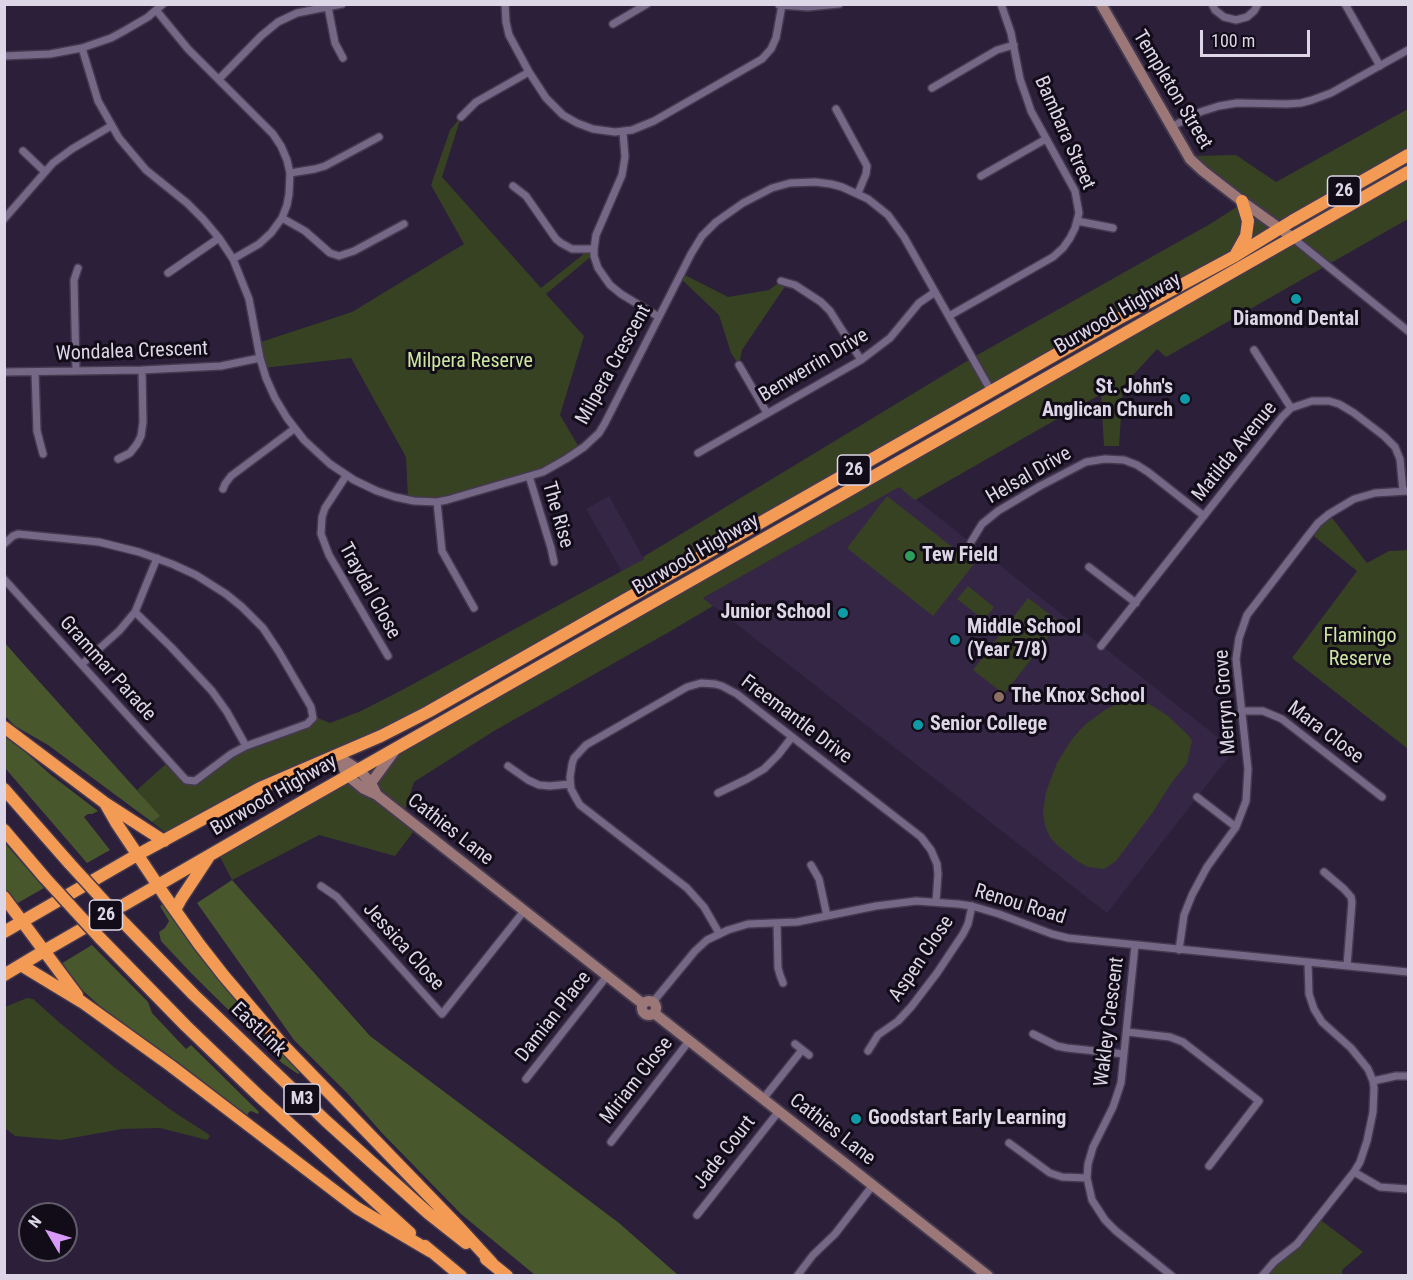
<!DOCTYPE html>
<html>
<head>
<meta charset="utf-8">
<style>
  body { margin:0 }
  #map { position:relative; width:1413px; height:1280px; overflow:hidden; background:#2b1f39; font-family:"Roboto Condensed",sans-serif }
  canvas { display:block }
  .frame { position:absolute; inset:0; border:6px solid #ddd6e7; pointer-events:none }
  .north { position:absolute; left:18px; top:1202px; width:60px; height:60px; box-sizing:border-box; background:#110c17; border:2px solid #635d6a; border-radius:50%; rotate:308deg; font-size:16px; font-weight:700; line-height:24px; text-align:center; color:#ddd6e7 }
  .north::after { content:''; display:block; margin:auto; width:21px; height:27px; background:#d89af8; clip-path:polygon(50% 0,100% 100%,50% 72%,0 100%) }
  .scale { position:absolute; left:1200px; top:30px; width:110px; height:27px; box-sizing:border-box; border:3px solid #ddd6e7; border-top:0; padding-left:8px; font-size:18px; line-height:21px; white-space:nowrap; color:#ddd6e7; -webkit-text-stroke:4px #110c17; paint-order:stroke }
</style>
</head>
<body>
<div id="map">
<canvas width="1413" height="1280"></canvas>
<div class="frame"></div>
<div class="north">N</div>
<div class="scale">100 m</div>
</div>
<script>
const ctx = document.querySelector('canvas').getContext('2d');
ctx.lineJoin = 'round';
function fill(path, color) {
  ctx.fillStyle = color;
  ctx.fill(path, 'evenodd');
}
function toPath(rows) {
  const path = new Path2D();
  for (const r of rows) {
    if (r.length === 3) {
      path.moveTo(r[0] + r[2], r[1]);
      path.arc(r[0], r[1], r[2], 0, 2 * Math.PI);
      continue;
    }
    path.moveTo(r[0], r[1]);
    for (let i = 2; i < r.length; i += 2) path.lineTo(r[i], r[i + 1]);
  }
  return path;
}
function strokePath(path, color, width, dash) {
  ctx.strokeStyle = color;
  ctx.lineWidth = width;
  ctx.lineCap = dash ? 'butt' : 'round';
  ctx.setLineDash(dash || []);
  ctx.stroke(path);
}
function write(font, color, halo, rows, align = 'center') {
  ctx.font = font + ' "Roboto Condensed",sans-serif';
  ctx.lineWidth = 6;
  ctx.setLineDash([]);
  ctx.textBaseline = 'middle';
  ctx.strokeStyle = halo;
  ctx.fillStyle = color;
  for (const [text, x, y, turn = 0] of rows) {
    ctx.save();
    ctx.translate(x, y);
    ctx.rotate((+turn || 0) * Math.PI / 180);
    ctx.textAlign = isNaN(turn) ? turn : align;
    if (halo) ctx.strokeText(text, 0, 0);
    ctx.fillText(text, 0, 0);
    ctx.restore();
  }
}
fill(toPath([
  [899,486,1234,750,1107,913,703,598],
  [609,496,644,559,622,572,586,509]
]), '#352646');
fill(toPath([
  [1408,109,1408,154,428,712,171,837,152,822,159,816,137,790,168,762,191,781,225,757,307,725,313,716,330,723,361,711,402,690,644,559,643,557,972,358,1210,224,1243,203,1188,156,1236,155,1276,182],
  [461,117,442,177,541,288,590,249,594,254,546,294,584,336,560,415,580,449,556,465,447,500,408,499,406,457,351,358,263,368,258,343,352,312,464,244,431,185,450,130],
  [1408,172,1408,219,1166,357,1157,349,1123,386,1119,446,1104,446,1101,394,915,500,899,487,703,598,713,606,669,632,494,731,414,782,403,816,417,827,395,856,319,835,232,880,217,851,348,776,371,783,396,749],
  [681,273,728,297,769,290,781,281,788,282,742,350,739,365,731,353,719,315,679,277],
  [887,496,974,564,933,616,847,548],
  [1329,514,1367,563,1389,551,1408,550,1408,749,1292,658,1357,571,1310,533],
  [968,586,994,607,984,620,957,599],
  [1028,598,1060,622,1004,694,973,670],
  [1131,700,1149,704,1159,710,1168,716,1188,735,1192,741,1187,763,1170,785,1153,812,1116,861,1104,869,1088,867,1077,861,1057,845,1050,837,1045,826,1043,812,1046,792,1057,763,1072,739,1079,731,1087,723,1105,710,1115,705],
  [27,998,33,999,60,1023,114,1067,171,1110,208,1134,210,1136,207,1140,160,1128,122,1129,61,1140,15,1136,5,1128,5,1007],
  [1318,1218,1363,1252,1342,1270,1342,1275,1262,1276,1291,1250]
]), '#374223');
fill(toPath([
  [5,643,19,659,160,816,152,822,48,745,15,726,5,716],
  [4,733,51,775,98,811,92,814,88,814,84,817,110,850,87,863,5,768],
  [4,842,44,888,16,904,5,891],
  [232,880,370,1036,619,1223,678,1275,535,1275,461,1214,381,1132,347,1093,294,1040,197,903],
  [163,904,212,971,301,1071,298,1074,282,1063,192,974,161,941,159,932,165,928,169,921,160,906],
  [92,945,148,1002,152,1013,186,1049,191,1045,259,1112,258,1114,251,1111,248,1113,247,1117,101,1007,71,980,59,965]
]), '#48572c');
const street = toPath([
  [505,4,506,22,509,35,529,72,546,98,563,115,577,123,593,129,615,132,632,130,654,121,762,59,771,49,776,38,782,5],
  [1212,4,1215,10,1224,17,1236,20,1247,17,1254,11,1258,4],
  [1345,4,1380,66],
  [779,5,808,7,839,4],
  [328,7,335,43,343,58],
  [156,10,188,49,273,134,281,146,287,160,290,173,289,194,287,205,282,218,271,233,259,244,233,259],
  [613,24,647,4],
  [82,48,98,101,119,138,146,170,187,203,203,219,219,238,233,259,249,299,260,358,266,378,275,398,287,418,304,440,330,464,354,480,377,491,395,497,414,501,437,502,447,500,543,472,566,459,584,447,599,433,605,423,691,254,702,236,716,222,743,203,772,188,790,183,815,182,831,184,842,187,868,199,888,215,904,237,991,391],
  [4,56,50,54,82,48,111,38,124,31,148,17,163,4],
  [219,79,261,36,278,22,297,13,342,4],
  [932,88,997,50,1014,45],
  [836,109,867,166,866,174,858,193],
  [461,117,476,102,529,72],
  [1171,127,1200,112,1219,106,1237,103,1287,104,1301,103,1312,100,1331,93,1408,50],
  [623,132,625,157,622,175,596,235,594,249,594,256,598,268,610,285,621,294,659,317],
  [23,151,45,172],
  [290,173,315,169,325,166,379,137],
  [981,176,1046,139],
  [513,186,526,196,556,239,561,243,572,249,594,249],
  [282,218,305,231,330,253,339,256,354,251,404,224],
  [4,219,53,163,72,149,111,126],
  [1077,221,1113,228],
  [1293,238,1408,331],
  [168,273,219,238],
  [781,281,795,285,821,302,830,311,861,360],
  [949,316,1053,257,1063,248,1070,238,1075,228,1079,213,1075,191,1031,111,1027,99,1020,79,1011,33,1001,4],
  [1254,350,1291,408],
  [739,365,767,413],
  [76,371,74,280,78,268],
  [4,372,142,370,221,366,260,358],
  [35,372,37,431,43,454],
  [698,453,861,360,890,338,919,303,935,292],
  [118,459,130,453,137,444,141,436,143,422,142,370],
  [346,476,325,508,322,517,321,534,329,555,388,656],
  [529,476,551,548,554,562],
  [223,489,225,484,231,476,294,429],
  [437,502,442,551,474,608],
  [971,542,982,524,998,511,1040,486,1086,462,1105,459,1124,460,1137,465,1148,472,1204,516],
  [4,544,13,536,18,534,99,542,139,552,172,564,196,575,226,594,242,607,263,628,279,652,311,707,313,718,307,724,246,746,231,754,195,781,186,780,4,579],
  [1089,567,1136,603],
  [135,612,171,647,212,691,227,712,246,746],
  [1101,646,1282,417,1291,408,1312,401,1329,401,1339,404,1354,413,1384,436,1395,447,1400,459,1403,491],
  [82,664,119,631,135,612,157,558],
  [1241,711,1263,711,1282,719,1382,797],
  [508,766,528,780,539,785,550,786,570,784],
  [718,793,747,779,764,769,778,755,792,737],
  [1197,797,1236,827],
  [811,865,819,879,827,916],
  [1324,872,1344,889,1351,897,1352,902,1347,966],
  [321,886,337,897,442,1014,524,911],
  [777,923,778,968,780,975,783,983],
  [719,933,704,907,687,888,580,805,577,800,571,789,570,777,572,764,574,758,586,745,687,687,701,683,715,684,722,686,737,694,921,837,931,850,937,864,938,874,936,902],
  [1135,945,1121,1083,1113,1107,1093,1147,1088,1164,1087,1178,1092,1200,1105,1220,1116,1231,1172,1276],
  [1179,950,1184,915,1192,895,1207,867,1236,827,1246,801,1248,769,1236,659,1239,638,1247,615,1307,537,1318,523,1329,514,1354,499,1375,493,1408,491],
  [653,1002,695,951,707,940,728,930,748,924,797,922,876,906,916,901,958,904,972,906,999,914,1052,934,1068,938,1408,972],
  [1127,1032,1170,1037,1183,1042,1259,1101,1209,1166],
  [1033,1034,1057,1046,1067,1048,1124,1054],
  [795,1044,809,1055],
  [868,1051,878,1035,898,1021,911,1007,937,973,963,934,968,924,972,906],
  [526,1079,607,976],
  [1373,1081,1396,1076,1408,1076],
  [763,1099,802,1050],
  [611,1142,689,1041],
  [1009,1143,1050,1173,1062,1177,1087,1178],
  [1354,1172,1380,1187,1408,1189],
  [697,1215,779,1111],
  [797,1276,813,1255,835,1234,873,1185],
  [1262,1276,1274,1262,1297,1244,1354,1172,1360,1162,1367,1141,1373,1112,1374,1088,1373,1081,1368,1069,1351,1048,1322,1022,1314,1009,1309,994,1308,963]
]);
const secondary = toPath([
  [1101,4,1190,159,1203,171,1243,202,1293,238],
  [336,755,348,776,354,781,364,789,377,795,643,1004],
  [339,757,359,770,371,783,377,795],
  [371,783,396,749],
  [649,1008,7],
  [654,1013,988,1276]
]);
const highway = toPath([
  [1236,254,1246,236,1248,221,1242,201],
  [4,727,105,803,164,841],
  [4,789,70,864],
  [105,803,117,824,165,896,199,944,224,976,283,1045,459,1227,492,1263],
  [4,830,45,878],
  [4,897,77,995],
  [175,910,181,899,208,858],
  [124,923,194,995,326,1121,428,1213,466,1243],
  [4,932,137,855,260,788,381,736,428,712,1118,319,1235,256,1292,221,1408,155],
  [100,938,186,1026,259,1096,410,1233],
  [21,965,82,1002,171,1066,357,1208,430,1251],
  [4,975,44,951,307,799,1408,172],
  [425,1246,461,1276],
  [486,1259,507,1276]
]);
strokePath(street, '#44394f', 10);
strokePath(secondary, '#44394f', 14);
strokePath(highway, '#44394f', 15);
strokePath(street, '#756786', 7);
strokePath(secondary, '#9b7777', 10);
strokePath(highway, '#f39b54', 12);
const highwayBridge = toPath([
  [70,864,124,923],
  [45,878,100,938]
]);
strokePath(highwayBridge, '#44394f', 15, []);
strokePath(highwayBridge, '#f39b54', 12);
for (const [x, y, r, color] of [
  [1296,299,6,"#0f9aa8"],
  [1185,399,6,"#0f9aa8"],
  [910,556,6,"#2e9e5b"],
  [843,613,6,"#0f9aa8"],
  [955,640,6,"#0f9aa8"],
  [999,697,6,"#8d6e63"],
  [918,725,6,"#0f9aa8"],
  [856,1119,6,"#0f9aa8"]
]) {
  const dot = new Path2D();
  dot.arc(x, y, r, 0, 2 * Math.PI);
  ctx.fillStyle = color;
  ctx.fill(dot);
  strokePath(dot, '#110c17', 2);
}
for (const [x, y, w] of [
  [1344,191,33],
  [854,470,33],
  [106,915,33],
  [302,1099,36]
]) {
  const box = new Path2D();
  box.roundRect(x - w / 2, y - 15, w, 30, 4.5);
  ctx.fillStyle = '#110c17';
  ctx.fill(box);
  strokePath(box, '#ddd6e7', 1.5);
}
write('bold 18px', '#ddd6e7', null, [
  ["26",1344,191],
  ["26",854,470],
  ["26",106,915],
  ["M3",302,1099]
]);
write('20px', '#ddd6e7', '#110c17', [
  ["Templeton Street",1172,90,59],
  ["Bambara Street",1064,133,66],
  ["Burwood Highway",1118,314,-30],
  ["Wondalea Crescent",132,352,-2],
  ["Milpera Crescent",614,365,-61],
  ["Benwerrin Drive",814,366,-31],
  ["Matilda Avenue",1235,452,-51],
  ["Helsal Drive",1029,476,-30],
  ["The Rise",557,515,74],
  ["Burwood Highway",696,555,-30],
  ["Traydal Close",369,591,61],
  ["Grammar Parade",107,669,48],
  ["Merryn Grove",1226,702,-94],
  ["Freemantle Drive",796,720,37],
  ["Mara Close",1325,733,37],
  ["Burwood Highway",274,796,-30],
  ["Cathies Lane",450,830,38],
  ["Renou Road",1020,905,17],
  ["Jessica Close",403,947,48],
  ["Aspen Close",922,959,-56],
  ["Damian Place",554,1017,-52],
  ["Wakley Crescent",1110,1022,-83],
  ["EastLink",258,1030,44],
  ["Miriam Close",637,1081,-52],
  ["Cathies Lane",832,1130,38],
  ["Jade Court",725,1153,-52]
]);
write('bold 20px', '#ddd6e7', '#110c17', [
  ["Diamond Dental",1296,320,"center"],
  ["St. John's",1173,388,"right"],
  ["Anglican Church",1173,411,"right"],
  ["Tew Field",922,556],
  ["Junior School",831,613,"right"],
  ["Middle School",967,628],
  ["(Year 7/8)",967,651],
  ["The Knox School",1011,697],
  ["Senior College",930,725],
  ["Goodstart Early Learning",868,1119]
], 'left');
write('20px', '#cde7a0', '#110c17', [
  ["Milpera Reserve",470,362],
  ["Flamingo",1360,637],
  ["Reserve",1360,660]
]);
</script>
</body>
</html>
